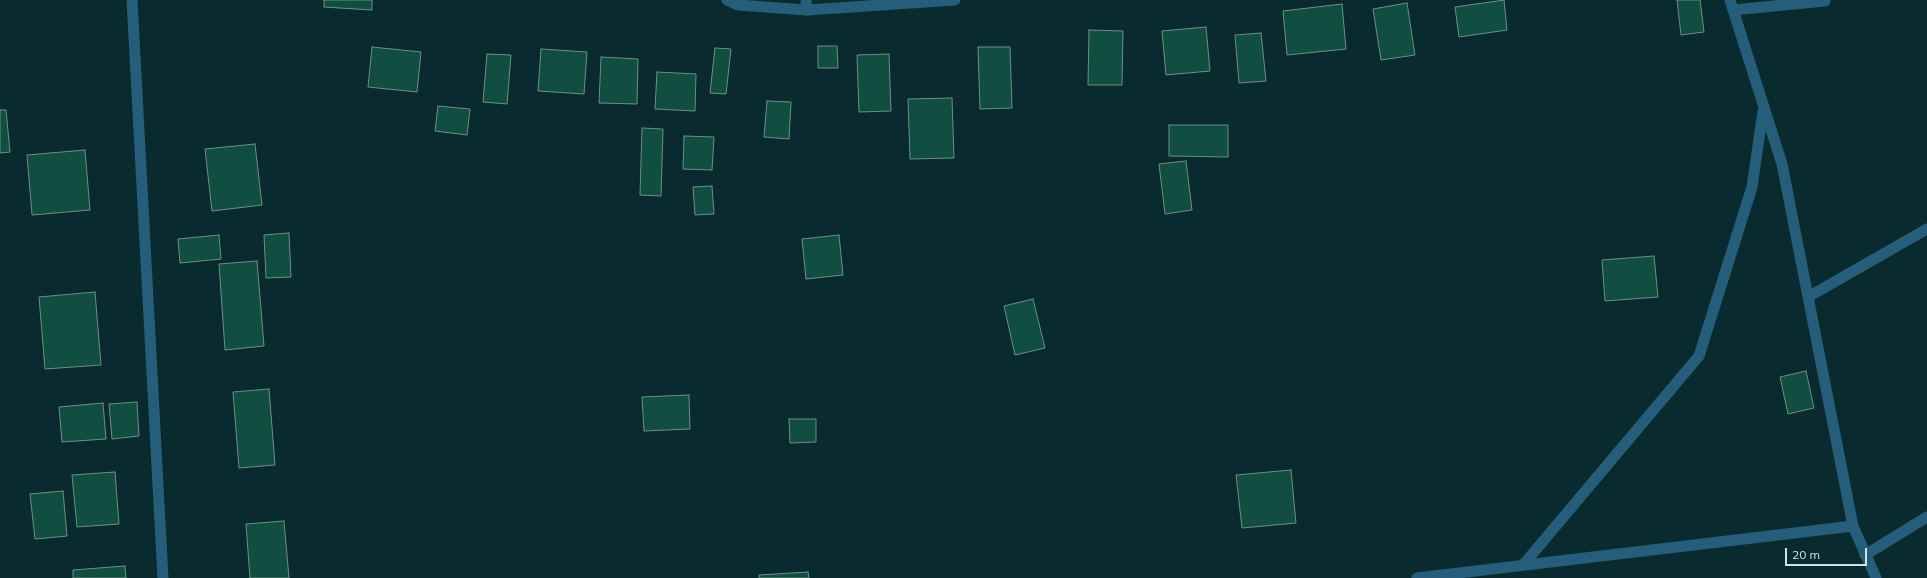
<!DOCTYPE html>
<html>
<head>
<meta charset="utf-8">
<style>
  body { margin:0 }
  #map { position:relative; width:1927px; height:578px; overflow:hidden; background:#092b2f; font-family:Mulish,sans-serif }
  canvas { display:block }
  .scale { position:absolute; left:1785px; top:548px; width:82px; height:18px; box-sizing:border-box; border:2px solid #d0e2e4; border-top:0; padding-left:5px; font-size:12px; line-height:14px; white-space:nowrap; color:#d0e2e4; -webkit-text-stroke:3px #092b2f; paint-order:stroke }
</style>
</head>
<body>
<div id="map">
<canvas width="1927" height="578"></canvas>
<div class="scale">20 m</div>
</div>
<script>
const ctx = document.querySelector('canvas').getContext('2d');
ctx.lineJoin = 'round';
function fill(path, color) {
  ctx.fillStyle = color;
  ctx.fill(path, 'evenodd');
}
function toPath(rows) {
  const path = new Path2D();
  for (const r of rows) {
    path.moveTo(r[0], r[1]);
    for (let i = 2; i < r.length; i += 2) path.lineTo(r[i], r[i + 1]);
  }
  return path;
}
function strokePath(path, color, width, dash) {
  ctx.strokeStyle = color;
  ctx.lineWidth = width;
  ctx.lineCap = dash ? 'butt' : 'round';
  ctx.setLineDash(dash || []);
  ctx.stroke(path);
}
const building = toPath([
  [324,0,372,0,372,10,324,7,324,0],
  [1504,0,1507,30,1459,37,1455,7,1504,0],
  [1677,0,1700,0,1704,32,1681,35,1677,0],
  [1407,3,1415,55,1381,60,1373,9,1407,3],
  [1342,4,1346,49,1287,55,1283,11,1342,4],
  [1206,27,1210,71,1166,75,1162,31,1206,27],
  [1089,30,1123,31,1122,85,1088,85,1089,30],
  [1261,33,1266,81,1239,83,1235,35,1261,33],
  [818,46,837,46,838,68,818,68,818,46],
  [372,47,421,52,417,92,368,87,372,47],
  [978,47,1010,47,1012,108,980,109,978,47],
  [715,48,731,49,726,94,710,93,715,48],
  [541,49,587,52,584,94,538,91,541,49],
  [487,54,511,55,507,104,483,102,487,54],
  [889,54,891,111,859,112,857,55,889,54],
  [601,57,638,59,637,104,599,103,601,57],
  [657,72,696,74,695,111,655,109,657,72],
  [952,98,954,158,910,159,908,99,952,98],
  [767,101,791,102,789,139,764,137,767,101],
  [438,106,470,109,467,135,435,131,438,106],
  [0,110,6,110,10,152,0,153,0,110],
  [1169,125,1228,125,1228,157,1169,156,1169,125],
  [642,128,663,129,661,196,640,195,642,128],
  [684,136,714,137,712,170,683,169,684,136],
  [255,144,262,205,212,211,205,149,255,144],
  [85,150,90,210,32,215,27,155,85,150],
  [1186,161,1192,210,1165,214,1159,164,1186,161],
  [712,186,714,214,695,215,693,187,712,186],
  [289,233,291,277,266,278,264,235,289,233],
  [219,235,221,259,180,263,178,239,219,235],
  [839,235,843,275,806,279,802,239,839,235],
  [1654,256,1658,297,1605,301,1602,260,1654,256],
  [257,261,264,346,225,350,219,264,257,261],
  [95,292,101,365,45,369,39,297,95,292],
  [1033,299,1045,348,1015,355,1004,306,1033,299],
  [1806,371,1814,408,1788,414,1780,377,1806,371],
  [269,389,275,465,239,468,233,392,269,389],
  [689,395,690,429,644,431,642,397,689,395],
  [137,402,139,436,112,439,109,404,137,402],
  [103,403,106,439,62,442,59,407,103,403],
  [789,419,816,419,816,442,790,443,789,419],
  [1291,470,1296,523,1242,528,1236,475,1291,470],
  [115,472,119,524,77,527,72,475,115,472],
  [63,491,67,536,35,539,30,494,63,491],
  [284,521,289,578,250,578,246,524,284,521],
  [125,566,126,578,73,578,73,570,125,566],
  [808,572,809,578,759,578,759,575,808,572]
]);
fill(building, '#114d40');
strokePath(building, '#6f8f85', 1);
strokePath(toPath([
  [806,0,807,10],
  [1853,526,1876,578]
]), '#265d7a', 11);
strokePath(toPath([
  [132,0,163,578],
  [727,0,738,5,807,10,955,0],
  [1733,10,1825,1],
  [1808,297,1927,229],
  [1865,555,1927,517],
  [1523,565,1699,356,1752,187,1763,111],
  [1417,578,1853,526,1782,164,1730,0]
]), '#265d7a', 11);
</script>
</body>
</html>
